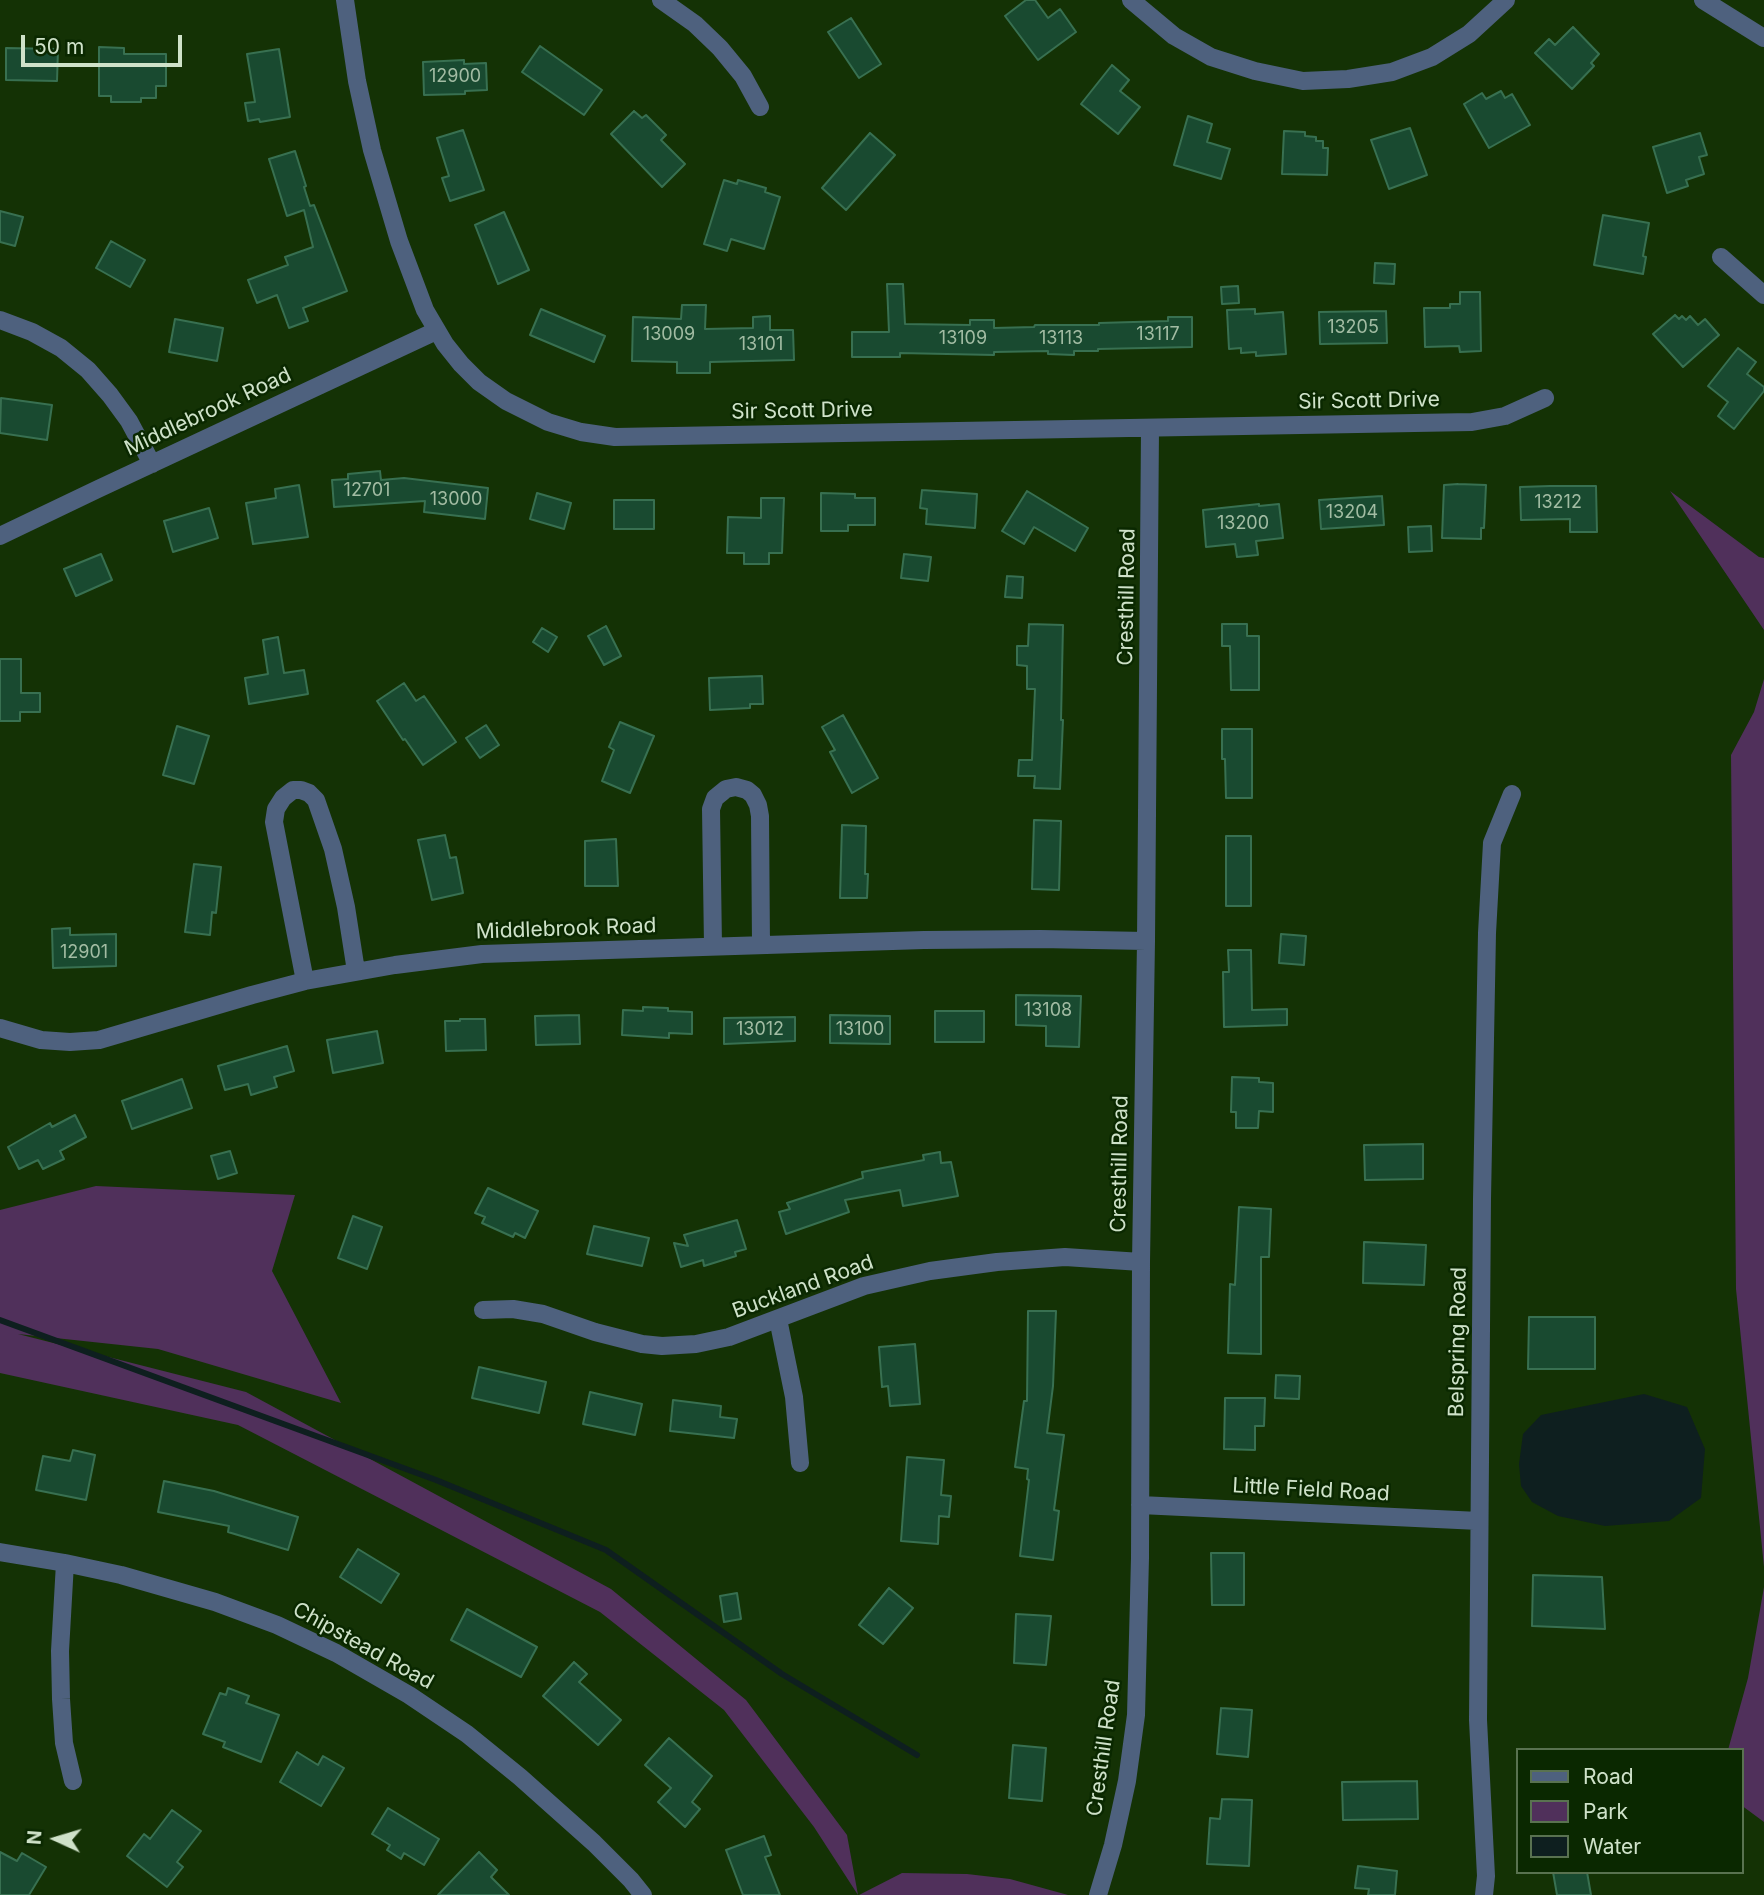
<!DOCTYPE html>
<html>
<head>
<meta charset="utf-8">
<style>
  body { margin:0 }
  #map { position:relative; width:1764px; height:1895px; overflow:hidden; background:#143205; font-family:Inter,sans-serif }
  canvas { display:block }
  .legend { position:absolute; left:1516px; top:1748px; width:228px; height:126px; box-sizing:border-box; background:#0a2800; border:2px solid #597250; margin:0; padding:9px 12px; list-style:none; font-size:21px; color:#cfe2c9 }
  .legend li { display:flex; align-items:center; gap:14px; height:35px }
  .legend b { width:35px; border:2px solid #597250 }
  .north { position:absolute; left:21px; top:1804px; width:70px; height:70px; -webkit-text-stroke:5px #0a2800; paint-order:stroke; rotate:274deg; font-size:19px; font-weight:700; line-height:28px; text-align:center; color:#cfe2c9 }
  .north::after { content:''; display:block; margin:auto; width:24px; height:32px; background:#cfe2c9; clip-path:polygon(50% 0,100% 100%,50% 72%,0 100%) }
  .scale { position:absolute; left:21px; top:35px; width:161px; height:32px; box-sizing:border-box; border:4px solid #cfe2c9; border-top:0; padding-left:9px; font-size:21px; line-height:24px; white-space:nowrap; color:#cfe2c9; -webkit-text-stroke:5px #0a2800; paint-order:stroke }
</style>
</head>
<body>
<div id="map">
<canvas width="1764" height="1895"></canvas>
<ul class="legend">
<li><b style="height:9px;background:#4e617e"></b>Road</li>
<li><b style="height:19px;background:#50305b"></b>Park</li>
<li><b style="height:19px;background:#0e1f1f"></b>Water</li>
</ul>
<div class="north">N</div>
<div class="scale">50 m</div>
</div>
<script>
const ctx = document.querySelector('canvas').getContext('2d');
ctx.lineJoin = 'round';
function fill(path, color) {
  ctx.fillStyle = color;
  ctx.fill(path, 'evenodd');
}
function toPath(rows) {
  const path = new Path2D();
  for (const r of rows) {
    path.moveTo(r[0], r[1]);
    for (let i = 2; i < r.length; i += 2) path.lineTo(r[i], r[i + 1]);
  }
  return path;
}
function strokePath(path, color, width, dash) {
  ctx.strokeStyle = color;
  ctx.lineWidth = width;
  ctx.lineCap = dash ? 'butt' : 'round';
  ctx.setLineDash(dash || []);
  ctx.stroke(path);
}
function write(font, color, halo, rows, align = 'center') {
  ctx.font = font + ' Inter,sans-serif';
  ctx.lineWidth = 5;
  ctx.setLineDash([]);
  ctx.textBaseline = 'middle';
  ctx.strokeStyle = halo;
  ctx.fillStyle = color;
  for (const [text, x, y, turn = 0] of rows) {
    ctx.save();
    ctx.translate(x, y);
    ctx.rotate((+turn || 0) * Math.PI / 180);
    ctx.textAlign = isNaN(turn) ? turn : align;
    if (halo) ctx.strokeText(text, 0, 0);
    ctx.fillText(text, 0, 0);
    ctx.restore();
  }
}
fill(toPath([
  [1670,491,1759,557,1764,558,1764,630],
  [1764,679,1764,1567,1736,1289,1731,755,1754,712],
  [96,1186,295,1195,272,1271,341,1403,158,1349,18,1334,246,1392,611,1589,746,1700,847,1835,858,1895,814,1827,724,1710,600,1612,238,1425,0,1373,0,1210],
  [1764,1587,1764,1822,1741,1805,1741,1750,1728,1750,1748,1678],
  [902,1873,967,1874,1010,1879,1068,1895,859,1895]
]), '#50305b');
fill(toPath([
  [1644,1394,1687,1407,1705,1449,1701,1498,1669,1521,1605,1526,1558,1516,1532,1502,1521,1486,1519,1464,1523,1434,1541,1415]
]), '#0e1f1f');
strokePath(toPath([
  [0,1320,436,1480,606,1550,782,1674,917,1755]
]), '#0e1f1f', 6);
const building = toPath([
  [1026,0,1035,0,1048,18,1060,9,1076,32,1038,60,1005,16,1026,0],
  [851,18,881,64,859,78,828,32,851,18],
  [1573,27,1599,54,1591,63,1594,66,1572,89,1535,53,1549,39,1555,45,1573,27],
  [540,46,602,90,584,115,522,72,540,46],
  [99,47,124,48,124,54,166,54,166,86,156,86,156,98,141,98,141,102,111,102,111,96,99,96,99,47],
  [6,48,58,49,57,81,6,80,6,48],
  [279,49,290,117,260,122,259,119,248,121,245,103,255,102,247,54,279,49],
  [464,60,464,64,486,63,487,90,465,91,465,94,424,95,423,62,464,60],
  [1112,65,1129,80,1120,91,1140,107,1118,134,1081,104,1112,65],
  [1501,91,1505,98,1512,94,1530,125,1489,148,1464,104,1482,93,1486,99,1501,91],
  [634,111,642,118,646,115,666,135,661,140,685,164,662,187,611,134,634,111],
  [1188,116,1212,124,1207,142,1230,149,1221,179,1174,165,1188,116],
  [1410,128,1427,175,1389,189,1371,140,1410,128],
  [463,130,484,190,450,201,442,178,449,176,437,138,463,130],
  [1284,131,1305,132,1305,136,1316,137,1316,141,1323,141,1323,148,1328,148,1327,175,1282,174,1284,131],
  [870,133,895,155,846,210,822,188,870,133],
  [1700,133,1707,155,1699,157,1704,174,1686,180,1688,186,1667,193,1653,147,1700,133],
  [295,151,306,186,304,187,310,206,314,205,347,291,303,308,308,321,289,328,277,295,257,303,248,280,288,265,285,257,313,247,304,210,287,216,269,159,295,151],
  [724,180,737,184,738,180,766,188,765,192,780,197,764,249,731,239,727,251,704,244,724,180],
  [0,211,23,217,15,246,0,242,0,211],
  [504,212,529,270,498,284,475,225,504,212],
  [1603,215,1649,223,1643,256,1646,257,1643,274,1594,265,1603,215],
  [111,241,145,260,130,287,96,268,111,241],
  [1375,263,1395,264,1394,284,1374,283,1375,263],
  [887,284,903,284,905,324,970,325,970,320,994,320,994,328,1034,327,1035,325,1099,325,1099,323,1168,321,1168,317,1192,317,1192,347,1098,349,1098,351,1074,351,1074,355,1048,354,1048,351,994,352,994,355,900,353,900,357,852,357,852,332,889,332,887,284],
  [1238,286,1239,303,1222,304,1221,287,1238,286],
  [1460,292,1480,292,1481,351,1460,352,1459,346,1425,347,1424,308,1450,308,1450,304,1460,304,1460,292],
  [682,305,706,305,705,329,753,328,753,317,770,316,770,330,793,330,794,360,710,362,710,373,677,373,677,362,632,361,633,317,681,319,682,305],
  [541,309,605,336,594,362,530,335,541,309],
  [1255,309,1255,314,1283,312,1286,354,1256,356,1256,352,1241,353,1241,348,1229,349,1227,310,1255,309],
  [1386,311,1387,343,1320,344,1319,312,1386,311],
  [1675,315,1679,319,1682,316,1686,320,1690,316,1698,325,1705,319,1719,335,1683,367,1653,334,1675,315],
  [175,319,223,328,217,361,169,352,175,319],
  [1738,348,1756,362,1747,374,1764,387,1764,391,1734,429,1718,416,1728,402,1708,386,1738,348],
  [1,398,52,405,47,440,0,433,1,398],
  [380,471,381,480,404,478,488,488,485,519,424,512,425,501,334,507,332,480,348,479,348,474,380,471],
  [1458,484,1486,485,1484,528,1481,528,1481,539,1442,538,1444,485,1458,484],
  [299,485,308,537,253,544,246,503,276,498,275,489,299,485],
  [1550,486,1596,486,1597,532,1570,532,1570,519,1521,520,1520,487,1550,486],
  [922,490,977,494,975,528,926,524,927,509,920,508,922,490],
  [1027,491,1088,528,1075,551,1034,527,1024,544,1002,531,1027,491],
  [537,493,571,503,564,529,530,519,537,493],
  [821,493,855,494,855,498,875,498,875,525,848,525,848,531,821,531,821,493],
  [1382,496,1384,525,1321,529,1319,500,1382,496],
  [761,498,784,498,782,553,769,553,769,564,744,564,744,553,727,553,728,517,761,518,761,498],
  [614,500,654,500,654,529,614,529,614,500],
  [1259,504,1259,506,1279,504,1283,538,1256,541,1258,555,1237,557,1235,544,1206,547,1203,510,1259,504],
  [209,508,218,538,173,552,164,521,209,508],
  [1431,526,1432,551,1409,552,1408,527,1431,526],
  [101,554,112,580,76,596,64,569,101,554],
  [904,554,931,557,928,581,901,578,904,554],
  [1007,576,1023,577,1022,598,1005,597,1007,576],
  [1029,624,1063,625,1061,720,1063,720,1060,789,1034,788,1035,776,1018,776,1019,760,1032,760,1035,689,1027,689,1027,666,1017,665,1017,646,1028,646,1029,624],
  [1222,624,1247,624,1247,636,1259,636,1259,690,1231,690,1230,646,1222,646,1222,624],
  [606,626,621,656,604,665,588,636,606,626],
  [542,628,557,637,548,652,533,642,542,628],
  [278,637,284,673,304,670,308,694,249,704,245,678,268,674,263,640,278,637],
  [0,659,21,659,21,693,40,693,40,712,20,712,20,721,0,721,0,659],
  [762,676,763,704,750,704,750,708,710,710,709,678,762,676],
  [404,683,416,701,424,696,456,742,423,765,405,739,403,740,377,701,404,683],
  [843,715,878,778,852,793,830,752,835,750,822,727,843,715],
  [620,722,654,736,630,793,602,781,614,750,609,747,620,722],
  [486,725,499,745,480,758,466,738,486,725],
  [177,726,209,736,194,784,163,775,177,726],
  [1222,729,1252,729,1252,798,1226,798,1225,759,1222,759,1222,729],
  [1034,820,1061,821,1059,890,1032,889,1034,820],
  [842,825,866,826,865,874,868,874,867,898,840,898,842,825],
  [445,835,450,858,456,857,463,893,432,900,418,840,445,835],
  [1226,836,1251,836,1251,906,1226,906,1226,836],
  [616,839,618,886,585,886,585,841,616,839],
  [194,864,221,867,216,913,212,912,210,935,185,932,194,864],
  [70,928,70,935,116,934,116,966,53,968,52,929,70,928],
  [1281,934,1306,936,1304,965,1279,963,1281,934],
  [1228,950,1251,950,1252,1010,1287,1009,1287,1025,1224,1027,1223,972,1229,972,1228,950],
  [1016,995,1081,996,1079,1047,1046,1046,1046,1026,1016,1025,1016,995],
  [643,1007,668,1008,668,1011,692,1012,692,1034,669,1033,669,1038,622,1035,623,1010,643,1011,643,1007],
  [935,1011,984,1011,984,1042,935,1042,935,1011],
  [579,1015,580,1044,536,1045,535,1016,579,1015],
  [830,1015,890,1016,890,1044,830,1043,830,1015],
  [795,1017,795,1041,724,1044,724,1018,795,1017],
  [460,1019,485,1019,486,1050,446,1051,445,1021,460,1021,460,1019],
  [377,1031,383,1063,333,1073,327,1040,377,1031],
  [287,1046,294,1071,274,1077,277,1087,251,1095,248,1084,225,1090,218,1066,287,1046],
  [1232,1077,1259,1078,1259,1082,1273,1083,1273,1112,1259,1111,1258,1128,1236,1128,1236,1112,1231,1112,1232,1077],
  [182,1079,192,1108,132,1129,122,1101,182,1079],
  [75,1115,86,1137,60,1151,64,1159,43,1169,38,1160,19,1169,8,1147,50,1123,52,1127,75,1115],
  [1423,1144,1423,1179,1365,1180,1364,1145,1423,1144],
  [230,1151,237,1173,218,1179,211,1156,230,1151],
  [940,1152,941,1163,951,1162,958,1196,903,1206,900,1190,845,1200,849,1212,786,1234,779,1212,790,1209,787,1203,863,1178,862,1172,924,1160,923,1155,940,1152],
  [488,1188,538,1211,525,1238,515,1233,513,1237,482,1223,485,1217,475,1213,488,1188],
  [1239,1207,1271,1209,1269,1257,1261,1257,1261,1354,1228,1353,1230,1284,1235,1285,1239,1207],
  [353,1216,382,1227,367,1269,338,1258,353,1216],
  [737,1220,746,1249,735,1252,736,1256,704,1266,703,1260,681,1267,674,1243,688,1246,684,1235,737,1220],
  [594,1226,649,1238,642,1266,587,1254,594,1226],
  [1364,1242,1426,1245,1424,1285,1363,1283,1364,1242],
  [1028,1311,1056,1311,1053,1386,1047,1433,1064,1435,1054,1510,1059,1511,1053,1560,1020,1556,1029,1480,1027,1479,1028,1469,1015,1467,1024,1401,1027,1401,1028,1311],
  [1529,1317,1595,1317,1595,1369,1528,1369,1529,1317],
  [915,1344,920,1404,890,1406,888,1386,882,1387,879,1347,915,1344],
  [479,1367,546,1382,539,1413,472,1398,479,1367],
  [1276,1375,1300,1376,1299,1399,1275,1398,1276,1375],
  [590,1392,642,1404,635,1435,583,1424,590,1392],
  [1225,1398,1265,1398,1264,1426,1255,1426,1255,1450,1224,1449,1225,1398],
  [673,1400,721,1406,720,1417,737,1419,734,1438,670,1431,673,1400],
  [73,1450,95,1455,86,1500,36,1490,43,1456,70,1461,73,1450],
  [907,1457,944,1460,941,1495,951,1496,949,1517,939,1516,938,1544,901,1541,907,1457],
  [164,1481,214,1491,298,1517,288,1550,228,1532,229,1526,158,1512,164,1481],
  [358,1549,399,1574,381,1603,340,1577,358,1549],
  [1211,1553,1244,1553,1244,1605,1212,1605,1211,1553],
  [1533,1575,1602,1577,1605,1629,1532,1626,1533,1575],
  [889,1588,913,1608,883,1644,859,1625,889,1588],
  [737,1593,741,1619,724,1622,720,1596,737,1593],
  [467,1609,537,1647,521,1677,451,1640,467,1609],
  [1016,1614,1051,1616,1046,1665,1014,1663,1016,1614],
  [574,1662,587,1674,579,1682,621,1720,598,1745,543,1696,574,1662],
  [228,1688,249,1696,246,1703,279,1715,261,1762,223,1747,225,1742,203,1734,220,1693,226,1695,228,1688],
  [1221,1708,1252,1710,1248,1757,1217,1754,1221,1708],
  [669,1738,712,1776,692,1802,700,1809,685,1827,658,1802,671,1788,645,1765,669,1738],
  [1013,1745,1046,1748,1042,1801,1009,1798,1013,1745],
  [297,1752,318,1765,323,1756,344,1768,321,1806,280,1782,297,1752],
  [1417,1781,1418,1819,1343,1820,1342,1782,1417,1781],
  [1222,1799,1252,1800,1249,1866,1207,1864,1210,1818,1220,1819,1222,1799],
  [388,1808,439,1839,424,1865,404,1853,401,1859,387,1850,390,1845,372,1834,388,1808],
  [172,1810,201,1831,177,1862,183,1867,167,1887,127,1856,144,1834,150,1839,172,1810],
  [764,1836,771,1855,765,1857,780,1895,743,1895,726,1850,764,1836],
  [0,1852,17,1861,22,1853,46,1867,29,1895,0,1895,0,1852],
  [479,1852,497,1870,491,1877,509,1895,438,1895,479,1852],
  [1358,1866,1397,1871,1395,1895,1368,1895,1369,1889,1355,1888,1358,1866],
  [1553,1872,1587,1872,1591,1895,1557,1895,1553,1872]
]);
fill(building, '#194a30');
strokePath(building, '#387051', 2);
strokePath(toPath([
  [345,0,357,81,372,150,399,241,425,310,445,344,461,364,479,382,506,401,548,422,581,432,615,437,1472,422,1505,416,1545,398],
  [661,0,695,24,720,48,743,76,760,107],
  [1131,0,1174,36,1211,57,1255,71,1303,81,1348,79,1392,72,1432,57,1469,34,1506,0],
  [1703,0,1764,38],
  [1721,257,1764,295],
  [0,320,32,332,61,348,88,370,110,395,129,421,152,464],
  [0,536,98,489,436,331],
  [713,946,711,809,715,798,726,789,736,787,747,790,753,795,758,805,760,816,761,945],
  [305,981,274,822,276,809,283,798,293,790,301,790,309,793,316,800,333,849,346,907,356,971],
  [0,1028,41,1040,70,1042,99,1040,252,995,305,981,395,965,482,954,924,940,1040,939,1146,941],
  [483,1310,513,1309,543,1314,595,1332,642,1344,662,1346,696,1344,729,1337,864,1286,930,1271,997,1262,1065,1257,1141,1262],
  [778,1319,794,1397,800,1463],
  [1140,1505,1479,1521],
  [0,1552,65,1563,121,1575,215,1602,277,1625,336,1653,409,1695,467,1734,520,1777,594,1843,631,1880,643,1895],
  [65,1563,60,1651,61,1699,64,1743,73,1781],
  [1098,1895,1113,1845,1127,1781,1136,1715,1140,1558,1141,1262,1146,941,1150,429],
  [1484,1895,1486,1876,1478,1720,1482,1199,1487,933,1492,843,1512,794]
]), '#4e617e', 18);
write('18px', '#a2bca3', null, [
  ["12900",455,77],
  ["13205",1353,328],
  ["13009",669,335],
  ["13117",1158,335],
  ["13109",963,339],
  ["13113",1061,339],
  ["13101",761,345],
  ["12701",367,491],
  ["13000",456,500],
  ["13212",1558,503],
  ["13204",1352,513],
  ["13200",1243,524],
  ["12901",84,953],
  ["13108",1048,1011],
  ["13012",760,1030],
  ["13100",860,1030]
]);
write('21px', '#cfe2c9', '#0a2800', [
  ["Sir Scott Drive",1369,401,-1],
  ["Sir Scott Drive",802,411,-1],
  ["Middlebrook Road",208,412,-25],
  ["Cresthill Road",1127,597,-89],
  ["Middlebrook Road",566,929,-2],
  ["Cresthill Road",1120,1164,-89],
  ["Buckland Road",803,1287,-20],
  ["Belspring Road",1458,1342,-89],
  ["Little Field Road",1311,1490,3],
  ["Chipstead Road",363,1646,29],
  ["Cresthill Road",1104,1748,-82]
]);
</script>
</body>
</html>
